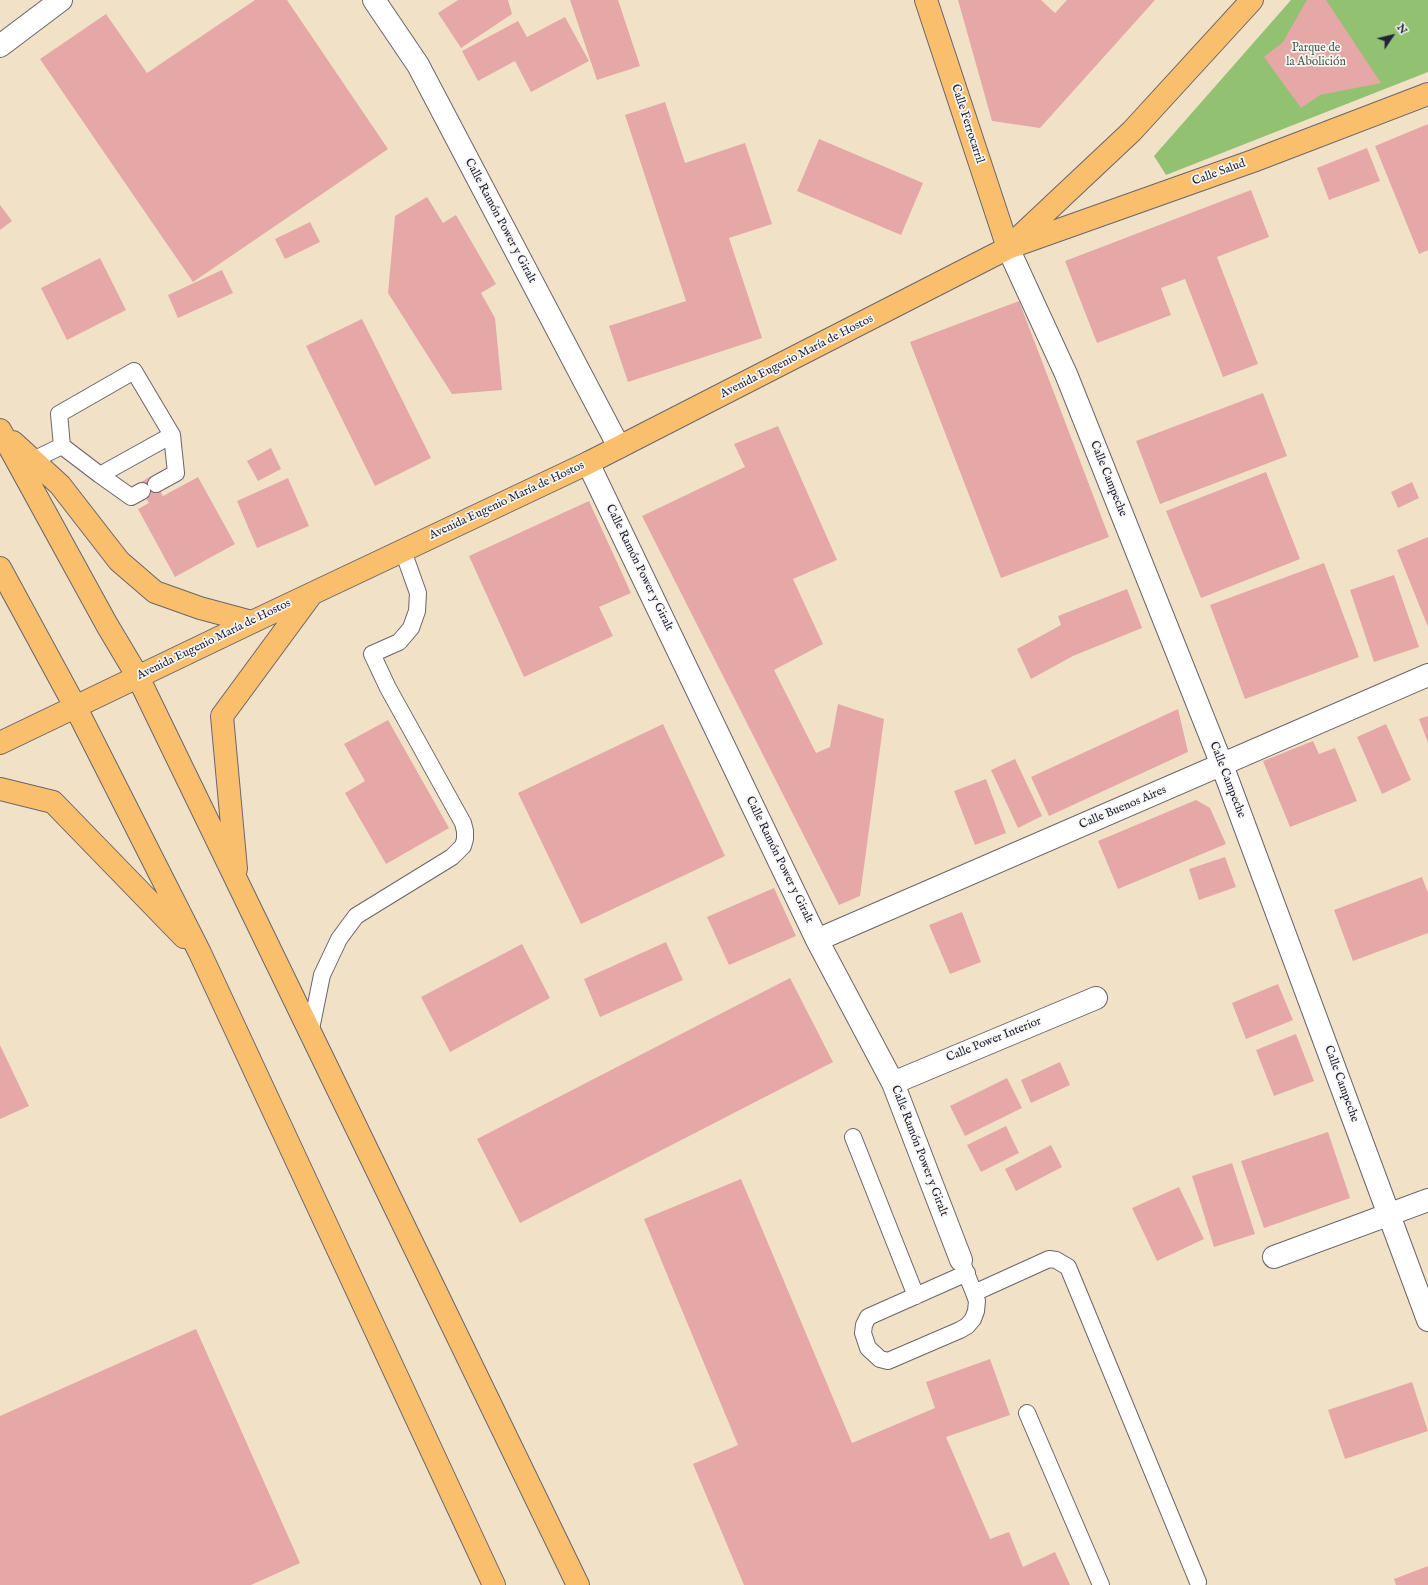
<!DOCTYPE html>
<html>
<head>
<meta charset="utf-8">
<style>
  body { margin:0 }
  #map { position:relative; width:1428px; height:1585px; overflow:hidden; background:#f1e2c7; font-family:"IM FELL English",serif }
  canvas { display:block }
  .north { position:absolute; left:1372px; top:16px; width:40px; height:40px; -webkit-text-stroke:3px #f6f6f2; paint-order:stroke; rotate:55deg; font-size:11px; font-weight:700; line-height:16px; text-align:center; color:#22223b }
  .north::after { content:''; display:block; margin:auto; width:14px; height:18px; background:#22223b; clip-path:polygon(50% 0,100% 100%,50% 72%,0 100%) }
</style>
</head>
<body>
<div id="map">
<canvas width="1428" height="1585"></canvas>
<div class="north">N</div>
</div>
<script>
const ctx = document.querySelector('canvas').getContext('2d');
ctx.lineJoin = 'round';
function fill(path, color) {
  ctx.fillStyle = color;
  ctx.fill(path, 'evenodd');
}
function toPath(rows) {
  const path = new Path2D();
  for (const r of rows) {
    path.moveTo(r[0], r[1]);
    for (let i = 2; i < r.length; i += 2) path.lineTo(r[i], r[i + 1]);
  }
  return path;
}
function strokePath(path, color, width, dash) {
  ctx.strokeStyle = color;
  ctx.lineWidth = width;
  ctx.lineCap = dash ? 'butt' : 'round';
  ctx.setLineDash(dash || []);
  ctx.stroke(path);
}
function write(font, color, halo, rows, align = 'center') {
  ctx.font = font + ' "IM FELL English",serif';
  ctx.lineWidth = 3.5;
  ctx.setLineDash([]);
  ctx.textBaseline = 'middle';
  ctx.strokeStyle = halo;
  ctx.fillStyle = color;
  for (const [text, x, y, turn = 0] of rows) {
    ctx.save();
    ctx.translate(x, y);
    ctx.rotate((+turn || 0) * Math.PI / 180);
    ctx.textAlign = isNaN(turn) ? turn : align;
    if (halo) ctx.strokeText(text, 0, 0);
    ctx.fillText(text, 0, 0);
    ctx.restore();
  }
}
fill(toPath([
  [1291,0,1428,0,1428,72,1166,175,1154,156]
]), '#92c271');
fill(toPath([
  [255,0,287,0,388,149,193,282,40,59,106,14,147,73],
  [458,0,508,0,512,14,461,48,438,13],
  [570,0,618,0,640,66,597,80],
  [958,0,1041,0,1055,13,1067,0,1155,0,1040,128,992,121],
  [1307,0,1326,0,1381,83,1320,95,1301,108,1264,57,1283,42],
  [565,17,589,61,531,92,515,61,478,81,462,51,518,21,527,37],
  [665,102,685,163,745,143,772,224,729,238,762,338,628,382,609,326,686,301,625,115],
  [1428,124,1428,250,1419,254,1375,146],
  [819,139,923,183,901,235,797,191],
  [1367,148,1380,181,1329,200,1317,168],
  [1251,190,1269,237,1217,257,1258,364,1223,377,1185,279,1161,288,1171,315,1097,343,1065,261],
  [427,197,443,223,456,215,496,284,481,293,495,318,502,390,452,394,388,293,395,216],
  [0,205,12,221,0,230],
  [310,222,320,242,285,259,275,239],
  [100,258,126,310,67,340,41,288],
  [222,270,233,293,178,318,168,295],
  [1019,301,1109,537,1001,578,910,342],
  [362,319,431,458,375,486,306,346],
  [1263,393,1287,456,1160,504,1136,441],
  [778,426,837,560,793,579,823,644,774,670,816,753,830,747,838,704,884,719,860,896,839,905,642,516,745,467,734,444],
  [271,448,281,469,258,481,247,461],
  [1266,472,1300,559,1201,598,1166,511],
  [151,476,163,496,198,477,235,544,175,577,138,509,149,503,138,484],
  [288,478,309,526,257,548,237,501],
  [1412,482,1419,498,1398,508,1391,492],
  [589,501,631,593,599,607,613,636,524,677,469,556],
  [1428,537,1428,627,1397,550],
  [1324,563,1359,657,1245,699,1210,605],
  [1394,575,1419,647,1374,662,1350,590],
  [1127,589,1142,628,1073,656,1031,679,1017,649,1061,625,1058,616],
  [1178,709,1188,752,1049,816,1031,777],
  [1428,716,1428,743,1419,719],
  [388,720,449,828,386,864,345,793,365,781,344,744],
  [663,724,725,856,581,924,518,793],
  [1386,724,1411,780,1382,794,1357,737],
  [1313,741,1319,754,1335,748,1357,801,1290,827,1263,761],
  [1015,759,1042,816,1018,828,991,770],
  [986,779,1006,833,975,845,954,791],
  [1196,800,1210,808,1226,844,1118,889,1098,841],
  [1225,857,1236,887,1199,900,1189,869],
  [1422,877,1428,893,1428,933,1353,961,1334,910],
  [774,888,796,936,729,965,707,917],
  [962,912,981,962,950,974,929,925],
  [666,942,683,980,600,1017,584,979],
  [522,944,550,998,450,1052,421,997],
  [790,978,833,1062,520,1223,477,1139],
  [1278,984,1293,1020,1246,1039,1232,1003],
  [1296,1034,1314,1081,1274,1096,1256,1050],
  [0,1045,29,1106,0,1119],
  [1060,1062,1070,1085,1031,1103,1021,1080],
  [1007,1078,1022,1108,965,1136,950,1106],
  [1006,1126,1019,1153,981,1172,967,1145],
  [1328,1132,1350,1198,1264,1228,1241,1161],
  [1051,1145,1062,1167,1016,1191,1005,1169],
  [1232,1163,1255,1234,1214,1247,1192,1176],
  [741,1179,852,1443,935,1408,926,1382,990,1359,1010,1415,946,1437,990,1539,1009,1532,1023,1567,1055,1552,1070,1585,744,1585,693,1464,738,1445,644,1219],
  [1179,1187,1204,1239,1157,1261,1132,1208],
  [196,1329,300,1563,251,1585,0,1585,0,1416],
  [1412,1382,1428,1431,1345,1459,1328,1410],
  [1428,1566,1428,1585,1396,1585,1394,1579]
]), '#e5a8a6');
const service = toPath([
  [33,460,62,446,100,475,172,435,134,371,59,414,62,446],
  [100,475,131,497,142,491],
  [156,484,176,473,172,435],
  [310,1034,322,975,339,939,356,916,452,857,463,846,465,839,465,831,463,823,388,688,372,654,399,642,411,628,417,611,418,593,403,551],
  [853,1137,916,1296],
  [961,1260,974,1293,1049,1259,1056,1260,1068,1267,1198,1582],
  [967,1273,868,1317,864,1325,863,1333,868,1348,880,1359,888,1361,960,1330,967,1326,973,1319,976,1311,977,1301,974,1293],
  [1027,1413,1101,1585]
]);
const minor = toPath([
  [374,0,418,65,619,447],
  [0,46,61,0],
  [1008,248,1066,374,1222,765,1428,1320],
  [588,463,817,940,893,1083,961,1260],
  [817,940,1428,675],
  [893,1083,1096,998],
  [1274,1257,1428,1200]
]);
const primary = toPath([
  [926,0,1008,248],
  [1015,241,1132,131,1252,0],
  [0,430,107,625,138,677,578,1585],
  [13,442,60,485,119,561,155,592,200,608,252,622],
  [0,568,76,708,200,953,494,1585],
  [0,743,252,622,588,463,1008,248,1253,161,1428,94],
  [0,789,53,802,184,937],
  [236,869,222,716,311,595]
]);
strokePath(service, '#6a656c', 18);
strokePath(minor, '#6a656c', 24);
strokePath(primary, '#6a656c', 24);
strokePath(service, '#fff', 16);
strokePath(minor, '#fff', 22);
strokePath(primary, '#f9bf6d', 22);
write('12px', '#495a4e', '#f6f6f2', [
  ["Parque de",1316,49],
  ["la Abolición",1316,63]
]);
write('12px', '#22223b', '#f6f6f2', [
  ["Calle Ferrocarril",967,124,72],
  ["Calle Salud",1219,173,-20],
  ["Calle Ramón Power y Giralt",500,221,62],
  ["Avenida Eugenio María de Hostos",797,357,-27],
  ["Calle Campeche",1108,479,68],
  ["Avenida Eugenio María de Hostos",507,501,-25],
  ["Calle Ramón Power y Giralt",639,568,64],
  ["Avenida Eugenio María de Hostos",214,640,-26],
  ["Calle Campeche",1227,780,69],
  ["Calle Buenos Aires",1123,808,-23],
  ["Calle Ramón Power y Giralt",779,860,64],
  ["Calle Power Interior",994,1040,-22],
  ["Calle Campeche",1341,1084,70],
  ["Calle Ramón Power y Giralt",919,1151,69]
]);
</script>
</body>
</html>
